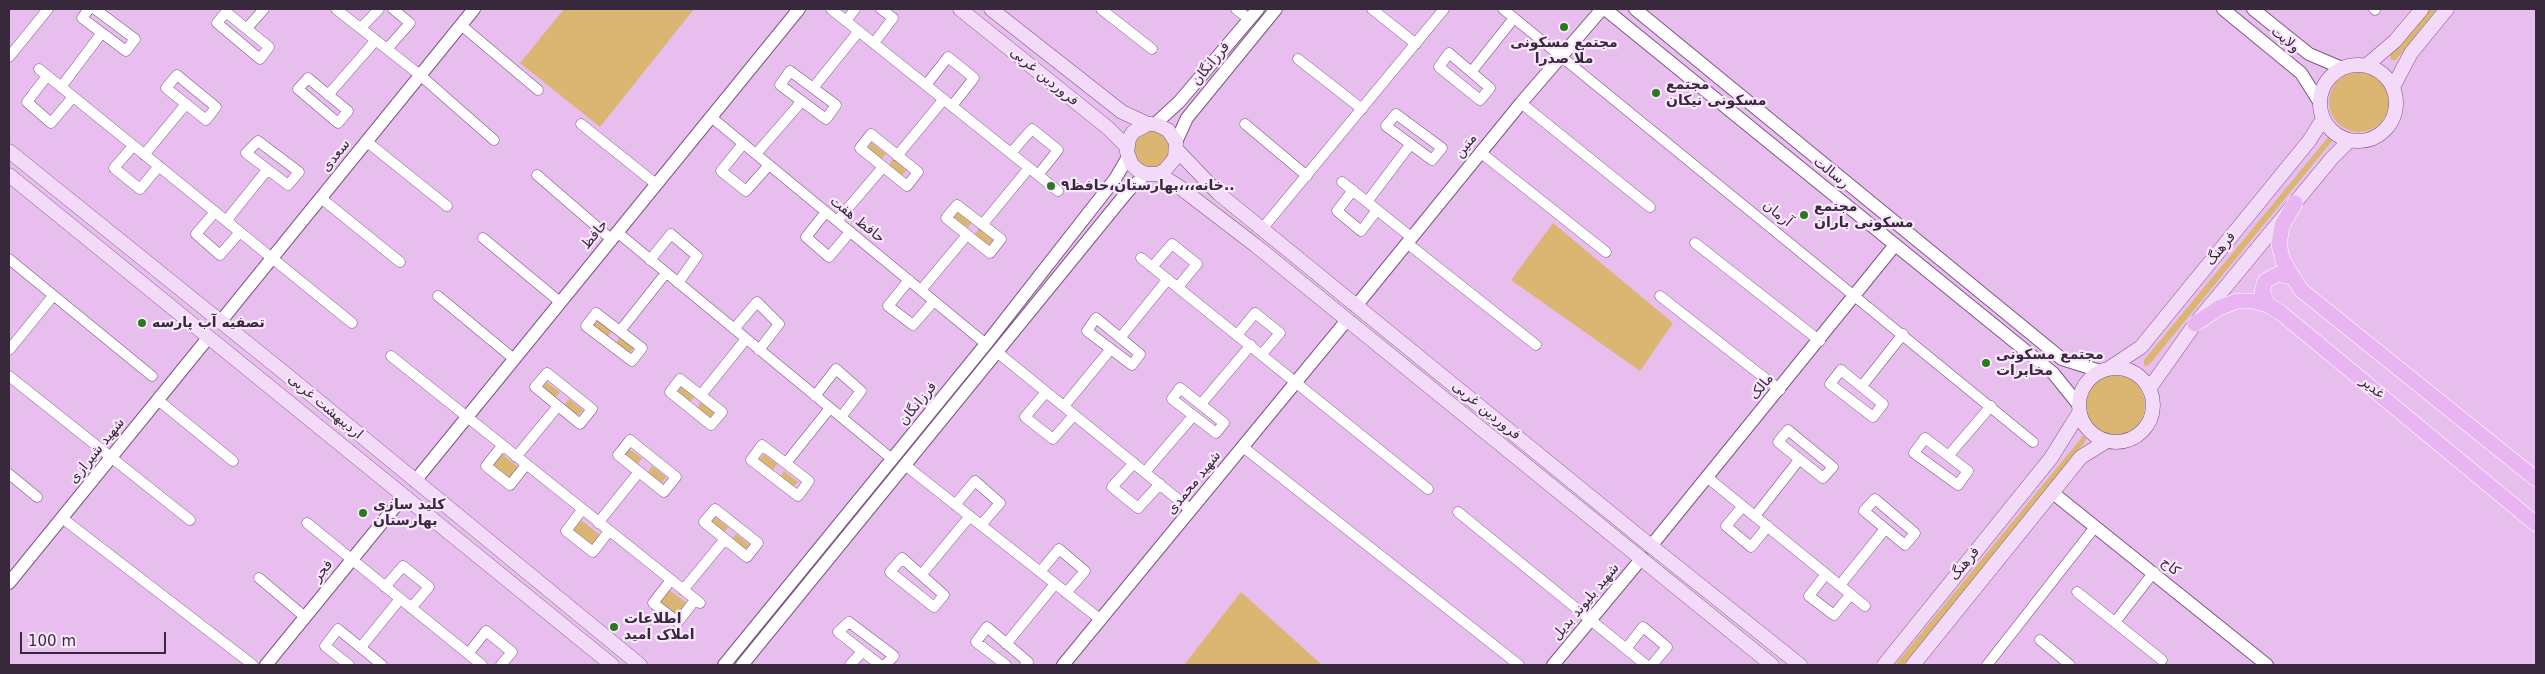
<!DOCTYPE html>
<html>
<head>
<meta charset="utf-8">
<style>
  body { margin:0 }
  #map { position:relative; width:2545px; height:674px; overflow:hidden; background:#e7beee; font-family:"DejaVu Sans",sans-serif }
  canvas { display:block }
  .frame { position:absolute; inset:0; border:10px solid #38283b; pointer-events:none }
  .scale { position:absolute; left:20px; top:632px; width:146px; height:22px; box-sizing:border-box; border:2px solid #38283b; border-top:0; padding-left:6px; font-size:15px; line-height:18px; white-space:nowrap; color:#38283b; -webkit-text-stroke:4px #f9e8fc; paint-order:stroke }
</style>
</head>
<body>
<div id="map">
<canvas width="2545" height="674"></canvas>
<div class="frame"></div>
<div class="scale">100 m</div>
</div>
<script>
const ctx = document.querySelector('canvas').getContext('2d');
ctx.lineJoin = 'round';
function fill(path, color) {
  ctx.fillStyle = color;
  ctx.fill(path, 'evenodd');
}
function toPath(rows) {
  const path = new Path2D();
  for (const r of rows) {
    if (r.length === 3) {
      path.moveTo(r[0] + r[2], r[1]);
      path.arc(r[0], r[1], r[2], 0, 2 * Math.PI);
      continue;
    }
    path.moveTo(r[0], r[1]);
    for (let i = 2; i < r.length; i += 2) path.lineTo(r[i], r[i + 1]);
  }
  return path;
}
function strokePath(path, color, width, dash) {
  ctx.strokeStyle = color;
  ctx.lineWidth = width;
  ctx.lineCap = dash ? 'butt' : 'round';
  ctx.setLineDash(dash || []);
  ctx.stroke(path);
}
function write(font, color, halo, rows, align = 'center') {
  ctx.font = font + ' "DejaVu Sans","Noto Sans Arabic",sans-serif';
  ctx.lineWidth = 4.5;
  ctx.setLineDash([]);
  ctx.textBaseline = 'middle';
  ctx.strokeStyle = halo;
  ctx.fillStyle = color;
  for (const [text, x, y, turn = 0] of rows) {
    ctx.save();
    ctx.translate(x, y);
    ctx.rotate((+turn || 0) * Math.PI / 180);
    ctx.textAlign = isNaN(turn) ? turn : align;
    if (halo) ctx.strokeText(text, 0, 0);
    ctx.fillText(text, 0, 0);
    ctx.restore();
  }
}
fill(toPath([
  [564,9,694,9,600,127,520,63],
  [2428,9,2437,9,2396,60,2391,60,2390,55],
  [2359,102,30],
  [1152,149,18],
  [2330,135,2333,137,2332,141,2149,365,2144,366,2144,360],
  [872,143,886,154,881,159,868,149],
  [893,159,907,170,902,175,889,165],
  [958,212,972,222,968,228,954,217],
  [1553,223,1673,323,1640,371,1511,280],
  [979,229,993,240,988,245,974,235],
  [595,318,612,331,607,337,591,324],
  [620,337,634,348,629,353,616,343],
  [2115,405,30],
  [546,382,560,392,555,398,542,388],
  [681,385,695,396,690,402,677,391],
  [569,399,583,410,578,415,564,405],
  [701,402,715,412,711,418,697,408],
  [2083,436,2086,438,2085,442,1904,665,1895,665],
  [628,448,642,458,638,464,624,453],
  [501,453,520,469,509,481,490,465],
  [764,454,777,464,773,470,759,460],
  [652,466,666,477,662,483,648,472],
  [784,471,798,482,793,487,780,477],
  [715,517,728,527,724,533,710,522],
  [581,520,600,535,591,547,571,532],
  [736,534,749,544,745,550,731,540],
  [668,589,688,604,678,617,658,601],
  [1241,592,1322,665,1184,665]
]), '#dbb673');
const minor = toPath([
  [89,9,82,18,126,51,135,39,95,9],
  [336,9,420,75,494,140],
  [831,9,1058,191],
  [1101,9,1152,49],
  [1236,9,1249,19],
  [1372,9,1416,44],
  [1503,9,2033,442],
  [2374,9,2375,10],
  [226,12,269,47,260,59,217,23,226,12],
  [846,21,855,9],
  [461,25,538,90],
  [247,28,264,9],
  [361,28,379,9],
  [874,43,893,18,881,9],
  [387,49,410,23,393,9],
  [1449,53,1490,88,1480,100,1439,67,1449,53],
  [9,57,48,9],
  [1298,59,1362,109],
  [39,69,352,323],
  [790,71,836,105,826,119,780,85,790,71],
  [1472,71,1514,18],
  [177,75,216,107,206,120,166,88,177,75],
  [47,76,27,102,51,123,73,97],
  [308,78,348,111,338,123,298,89,308,78],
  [926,85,948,57,974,78,952,106],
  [61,87,101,34],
  [813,88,859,31],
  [328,95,376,40],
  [1521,103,1650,207],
  [1396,114,1442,148,1432,160,1386,126,1396,114],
  [711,117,986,344],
  [581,124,656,184],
  [1245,124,1307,176],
  [871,134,918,172,907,186,860,148,871,134],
  [258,141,299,172,288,185,246,153,258,141],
  [366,141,447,206],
  [743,144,721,171,746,191,769,165],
  [133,146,114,168,140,189,159,166],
  [1480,152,1606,252],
  [1011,153,1032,129,1058,150,1038,175],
  [756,154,802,101],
  [144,155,186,104],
  [897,156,944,99],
  [537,175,611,239],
  [1342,182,1411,237],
  [1353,190,1337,211,1361,231,1377,210],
  [321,198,400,262],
  [1367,202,1410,145],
  [957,205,1001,239,990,253,946,218,957,205],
  [215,212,196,234,220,255,240,232],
  [826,212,806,237,829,257,850,232],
  [226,221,267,170],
  [837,221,883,167],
  [982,225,1029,168],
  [1262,229,1444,9],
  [617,232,892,459],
  [483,238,560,302],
  [1407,243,1536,345],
  [1695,243,1820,341],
  [1141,258,1428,489],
  [9,259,152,376],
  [650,260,671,234,697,256,678,283],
  [1152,267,1172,244,1197,264,1178,287],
  [909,280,888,306,913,325,934,301],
  [921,290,967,235],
  [438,296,514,359],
  [1660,296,1780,390],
  [596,313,642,348,632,361,586,326,596,313],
  [1096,318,1140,354,1132,365,1087,331,1096,318],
  [734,329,757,302,779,324,759,350],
  [620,331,666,273],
  [1237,335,1255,313,1280,333,1262,354],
  [1120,338,1168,279],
  [9,350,53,296],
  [997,352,1191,510],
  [391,356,700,603],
  [1841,370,1883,404,1873,417,1830,384,1841,370],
  [547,373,592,409,580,424,535,387,547,373],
  [9,376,190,520],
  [680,379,722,412,711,425,670,392,680,379],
  [1862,386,1903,334],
  [1180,388,1224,423,1216,433,1172,399,1180,388],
  [1046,392,1025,417,1053,439,1074,415],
  [701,395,746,339],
  [815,396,836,369,861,391,841,417],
  [158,400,233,461],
  [1201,404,1251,345],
  [1064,406,1110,350],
  [1788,430,1833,467,1823,478,1778,442,1788,430],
  [1925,438,1968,471,1958,485,1914,453,1925,438],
  [630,440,676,477,664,492,618,455,630,440],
  [762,445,809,481,798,496,751,460,762,445],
  [502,446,486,466,510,485,526,465],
  [1243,447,1519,665],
  [1949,455,1991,406],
  [516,457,558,406],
  [786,463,830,408],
  [1134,463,1112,487,1138,508,1160,484],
  [905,465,1101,620],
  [1145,472,1193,416],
  [9,474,37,497],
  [1708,478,1865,606],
  [1875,499,1915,533,1905,545,1864,511,1875,499],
  [955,505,975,481,1000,503,981,525],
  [1743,506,1726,526,1751,547,1768,526],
  [715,509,758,543,747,557,704,522,715,509],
  [582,510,566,531,593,552,609,531],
  [1458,512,1646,665],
  [1755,516,1799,460],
  [62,518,253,665],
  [307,523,482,665],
  [598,523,639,472],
  [902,558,944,595,934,607,890,572,902,558],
  [1040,572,1059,549,1085,571,1066,593],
  [922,574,970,516],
  [1826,574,1809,596,1834,615,1851,594],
  [259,578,305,617],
  [671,580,653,603,678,622,695,600],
  [1840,585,1885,529],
  [385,587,403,566,429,587,411,608],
  [683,590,725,539],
  [2077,592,2162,660],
  [2115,622,2154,572],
  [2040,640,2070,665],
  [1006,644,1055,584],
  [361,647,400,599],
  [1626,649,1643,627,1667,647,1652,665],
  [468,654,486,631,512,652,501,665],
  [349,665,325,646,338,629,382,665],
  [850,665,862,652],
  [880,665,838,632,849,622,894,656,885,665],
  [1006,665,976,642,987,627,1028,662,1025,665],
  [1987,665,2095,527]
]);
const tertiary = toPath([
  [1605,9,2053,373,2078,404],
  [1635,9,2062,359,2100,371],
  [2223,9,2301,73,2320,103],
  [2253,9,2309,54,2342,68],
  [1155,124,1179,102,1258,9],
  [1176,142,1187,118,1276,9],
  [1356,306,1521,103,1602,9],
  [221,321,474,9],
  [415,481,799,9],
  [2053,493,2267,665],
  [1651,546,1895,245],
  [9,583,208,338],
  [266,665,403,497],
  [724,665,986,344,1115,179,1128,157],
  [742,665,1128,191,1146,174],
  [1063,665,1347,320],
  [1553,665,1642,558]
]);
const secondary = toPath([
  [960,9,1108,128,1127,147],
  [991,9,1122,112,1148,124,1155,124,1168,130,1176,142,1175,158,1165,170,1158,174,1146,174,1138,170,1132,165,1127,152,1129,139,1133,132,1148,124],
  [2358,103,38],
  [2367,65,2395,41,2422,9],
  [2393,87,2411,53,2447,9],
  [1177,150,1218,193,1651,546,1800,665],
  [9,151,287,375,640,665],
  [1158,174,1178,186,1255,245,1772,665],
  [9,175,612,665],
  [2116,405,37],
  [2108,369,2141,347,2309,141,2323,119],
  [2149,389,2195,324,2332,158,2350,140],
  [1884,665,2051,458,2079,413],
  [1913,665,2081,457,2107,441]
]);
const primary = toPath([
  [2295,203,2282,226,2279,245,2283,261,2301,290,2536,479],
  [2268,305,2262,292,2265,281,2278,274,2291,277],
  [2195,324,2219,308,2237,301,2254,301,2268,305,2281,313,2536,524]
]);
strokePath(minor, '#7d5883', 11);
strokePath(tertiary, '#7d5883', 14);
strokePath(secondary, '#7d5883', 15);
strokePath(primary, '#fff', 16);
strokePath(minor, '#fff', 10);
strokePath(tertiary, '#fff', 12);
strokePath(secondary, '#f3daf8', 14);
strokePath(primary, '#e8b4f1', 15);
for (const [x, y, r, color] of [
  [1564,27,5,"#2b7820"],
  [1656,93,5,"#2b7820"],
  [1051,186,5,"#2b7820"],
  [1804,215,5,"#2b7820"],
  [142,323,5,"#2b7820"],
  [1986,363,5,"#2b7820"],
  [363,513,5,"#2b7820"],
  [614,627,5,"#2b7820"]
]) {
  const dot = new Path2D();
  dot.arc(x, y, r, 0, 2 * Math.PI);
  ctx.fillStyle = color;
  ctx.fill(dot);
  strokePath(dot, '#f9e8fc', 2);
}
write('14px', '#38283b', '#f9e8fc', [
  ["ولایت",2285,40,40],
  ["فرزانگان",1211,64,-51],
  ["فروردین غربی",1044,77,39],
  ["متین",1466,146,-51],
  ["سعدی",336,156,-51],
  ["رسالت",1831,173,39],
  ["آرمان",1777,214,39],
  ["حافظ هفت",857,220,39],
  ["حافظ",595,235,-51],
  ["فرهنگ",2221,249,-51],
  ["مالک",1762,387,-51],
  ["غدیر",2372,388,39],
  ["فرزانگان",918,404,-51],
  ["اردیبهشت غربی",325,407,40],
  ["فروردین غربی",1486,411,39],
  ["شهید شیرازی",97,451,-51],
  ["شهید محمدی",1194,483,-51],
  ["فرهنگ",1965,564,-51],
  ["کاج",2170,567,39],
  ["فجر",323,571,-51],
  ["شهید بلیوند بدیل",1586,602,-50]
]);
write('bold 14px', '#38283b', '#f9e8fc', [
  ["مجتمع مسکونی",1564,43,"center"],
  ["ملا صدرا",1564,59,"center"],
  ["مجتمع",1666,85],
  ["مسکونی نیکان",1666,101],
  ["خانه،،،بهارستان،حافظ۹..",1061,186],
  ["مجتمع",1814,207],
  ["مسکونی باران",1814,223],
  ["تصفیه آب پارسه",152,323],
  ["مجتمع مسکونی",1996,355],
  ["مخابرات",1996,371],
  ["کلید سازی",373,505],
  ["بهارستان",373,521],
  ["اطلاعات",624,619],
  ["املاک امید",624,635]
], 'left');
</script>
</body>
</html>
